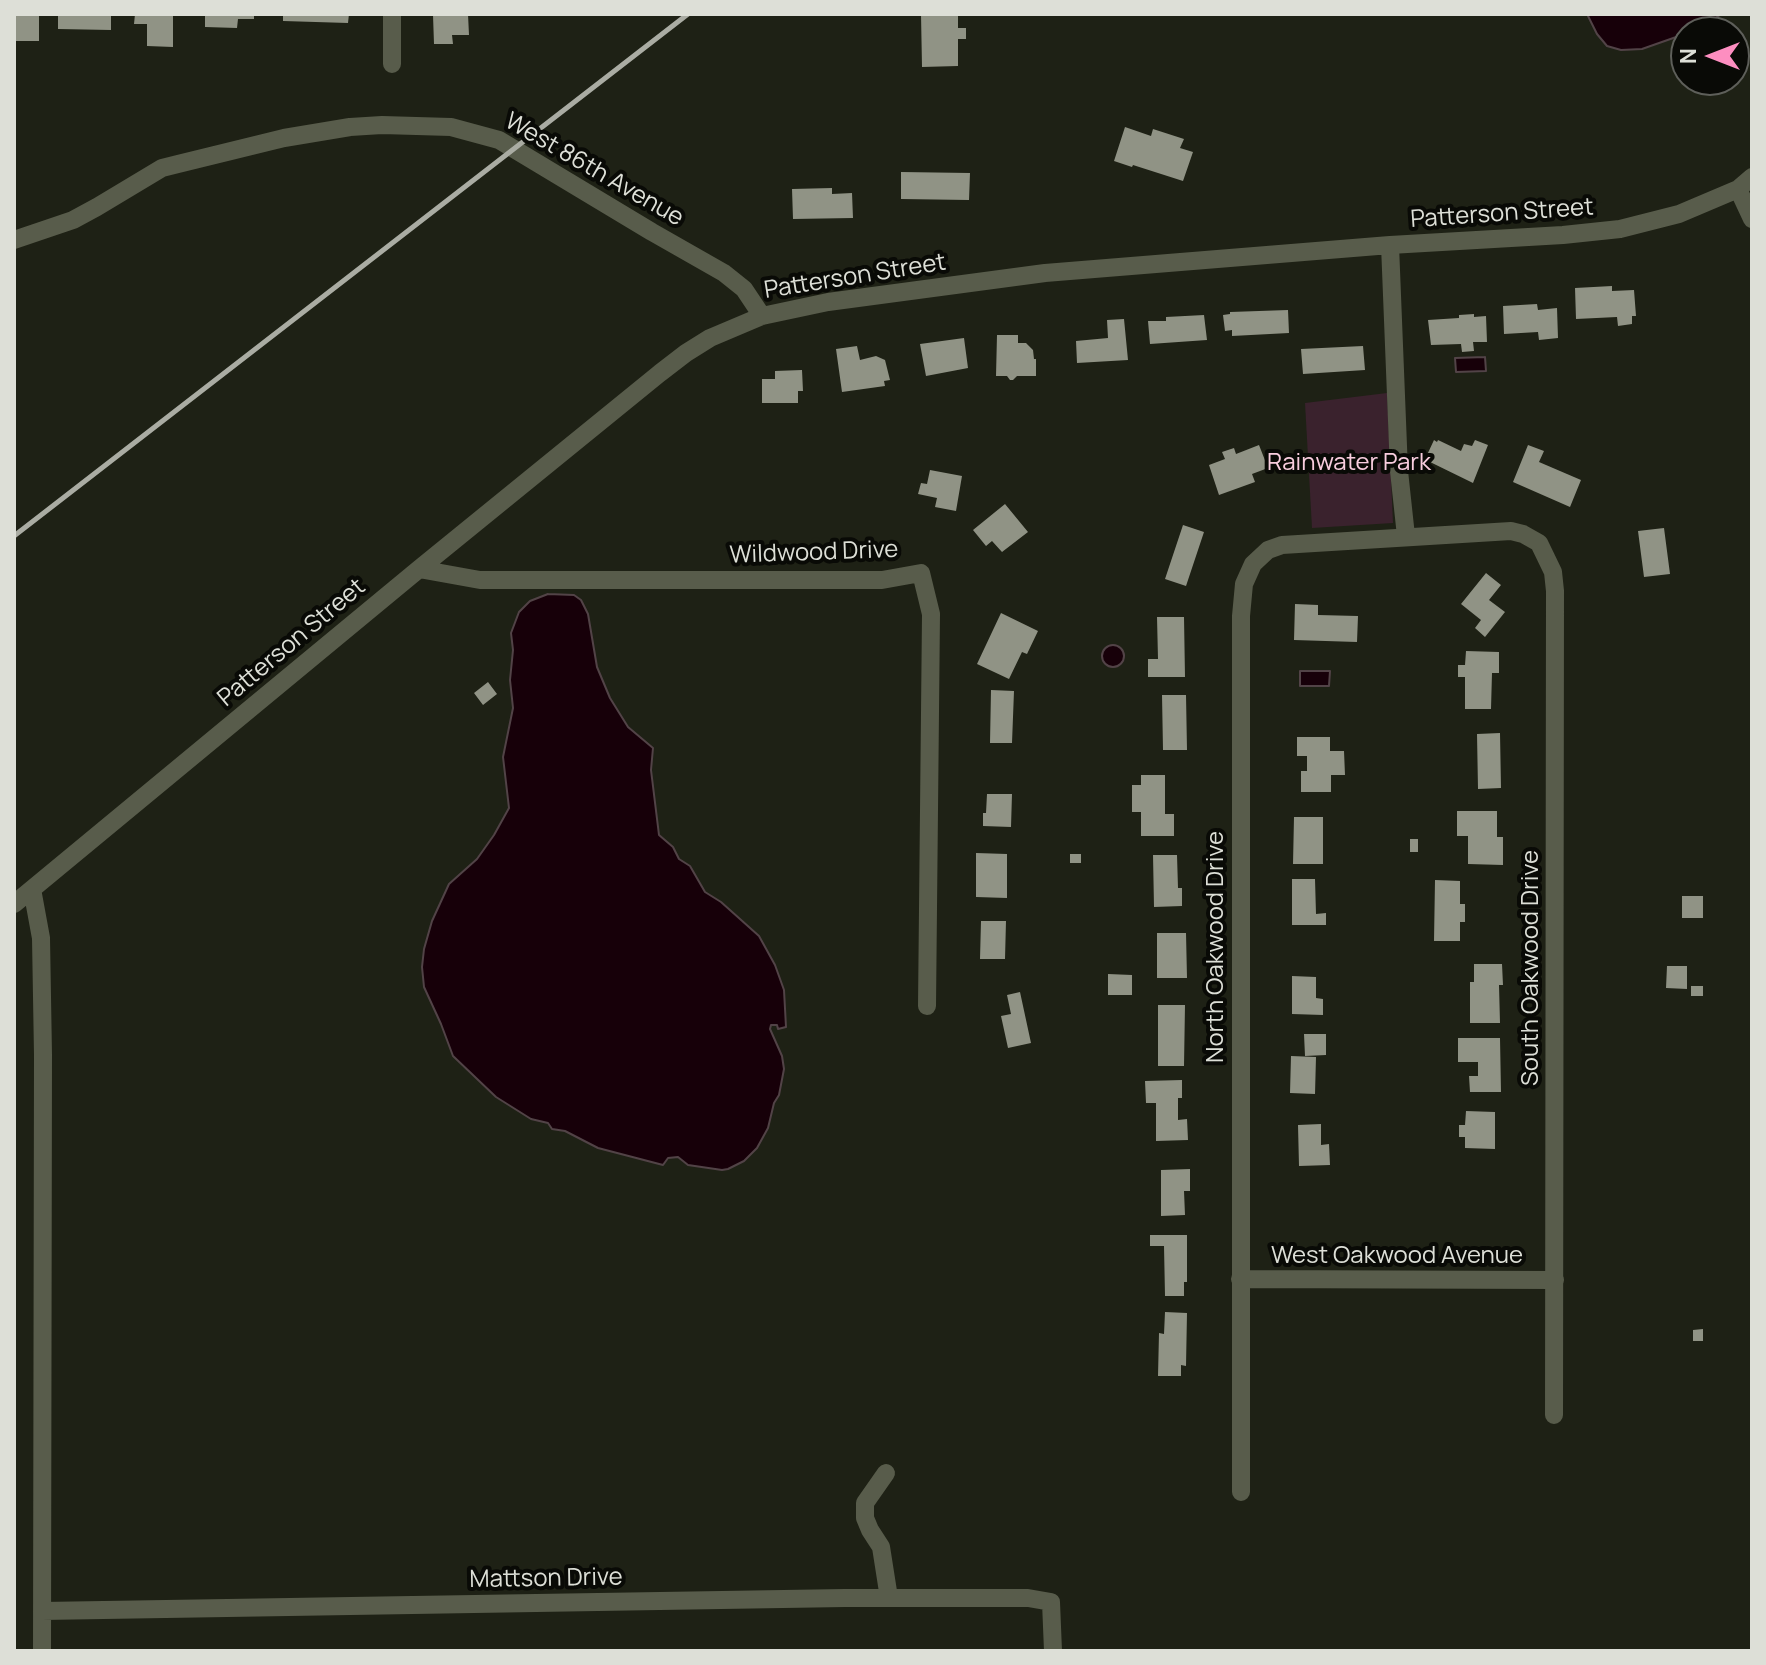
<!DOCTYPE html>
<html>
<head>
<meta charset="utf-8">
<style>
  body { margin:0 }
  #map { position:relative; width:1766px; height:1665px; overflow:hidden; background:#1e2115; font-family:Manrope,sans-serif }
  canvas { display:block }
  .frame { position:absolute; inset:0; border:16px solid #dddfd7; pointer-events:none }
  .north { position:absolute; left:1670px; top:16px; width:80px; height:80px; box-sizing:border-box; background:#090a06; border:2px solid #5e5f5a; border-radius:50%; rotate:270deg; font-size:22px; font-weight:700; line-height:32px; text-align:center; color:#dddfd7 }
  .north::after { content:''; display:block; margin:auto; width:28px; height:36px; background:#fd8ec0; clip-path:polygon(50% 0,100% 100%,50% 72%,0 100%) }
</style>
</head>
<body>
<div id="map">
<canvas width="1766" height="1665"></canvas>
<div class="frame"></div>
<div class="north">N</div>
</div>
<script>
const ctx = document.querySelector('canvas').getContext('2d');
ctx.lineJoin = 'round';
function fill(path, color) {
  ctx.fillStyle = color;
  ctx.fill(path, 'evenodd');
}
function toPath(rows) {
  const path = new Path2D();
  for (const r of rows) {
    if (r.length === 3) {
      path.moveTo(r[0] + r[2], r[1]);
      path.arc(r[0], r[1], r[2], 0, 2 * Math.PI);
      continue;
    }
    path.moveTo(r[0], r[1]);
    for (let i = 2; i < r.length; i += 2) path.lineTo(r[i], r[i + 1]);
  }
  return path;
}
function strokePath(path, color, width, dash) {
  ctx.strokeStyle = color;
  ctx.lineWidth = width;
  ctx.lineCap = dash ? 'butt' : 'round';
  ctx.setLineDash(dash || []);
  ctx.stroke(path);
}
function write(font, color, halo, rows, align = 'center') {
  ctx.font = font + ' Manrope,sans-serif';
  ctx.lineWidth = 8;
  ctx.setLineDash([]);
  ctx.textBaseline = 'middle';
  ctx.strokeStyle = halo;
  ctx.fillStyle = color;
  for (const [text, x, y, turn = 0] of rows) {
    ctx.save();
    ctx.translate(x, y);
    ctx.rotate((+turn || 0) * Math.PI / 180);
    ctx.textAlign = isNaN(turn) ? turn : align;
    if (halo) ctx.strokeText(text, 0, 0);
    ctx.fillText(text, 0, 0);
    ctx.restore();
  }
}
fill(toPath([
  [1387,393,1393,523,1312,528,1305,403]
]), '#3a222d');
const water = toPath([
  [1587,14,1721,14,1703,28,1686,32,1686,34,1679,36,1642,49,1621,50,1607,46,1597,34,1587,14],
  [1485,357,1486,371,1456,372,1455,358,1485,357],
  [548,594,574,595,581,600,588,614,597,667,610,698,628,727,653,748,651,770,659,835,673,847,679,859,690,866,705,892,721,902,759,936,775,965,784,990,786,1027,778,1029,777,1025,771,1025,770,1029,782,1056,784,1069,779,1095,774,1103,768,1128,757,1148,744,1161,728,1169,722,1170,688,1165,678,1157,668,1158,663,1165,598,1148,565,1131,552,1129,548,1123,531,1119,496,1097,453,1056,441,1024,424,987,422,967,424,949,432,921,449,884,477,859,494,835,509,808,503,757,513,708,510,680,513,650,511,633,519,612,530,601,548,594],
  [1113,656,11],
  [1300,671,1330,671,1329,686,1300,686,1300,671]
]);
fill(water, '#170009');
strokePath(water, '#524347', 2);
fill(toPath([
  [14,14,39,14,39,41,14,41],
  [58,14,111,14,111,30,58,29],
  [135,14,173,14,173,47,147,46,147,24,134,24],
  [205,14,254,14,254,19,238,19,237,28,205,27],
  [283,14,349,14,348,23,283,21],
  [468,14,469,35,452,35,453,44,434,44,433,15],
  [921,14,958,14,958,28,966,28,966,39,958,39,958,66,922,67],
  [1125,127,1151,136,1153,129,1184,139,1180,148,1193,152,1183,181,1133,165,1132,167,1114,161],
  [901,172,970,173,969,200,901,199],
  [832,188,832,194,852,193,853,218,793,219,792,189],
  [1612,286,1612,291,1634,290,1636,316,1632,316,1632,324,1618,326,1617,317,1576,319,1575,288],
  [1537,304,1538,310,1557,308,1558,338,1539,340,1538,332,1504,334,1503,306],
  [1288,310,1289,333,1232,336,1232,330,1225,331,1223,315,1230,314,1230,312],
  [1474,314,1474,317,1486,316,1487,342,1473,342,1474,351,1462,352,1461,344,1431,345,1428,320,1459,318,1459,315],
  [1204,315,1207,340,1150,344,1148,321,1166,321,1166,317],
  [1124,319,1128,360,1077,363,1076,341,1108,338,1107,320],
  [997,335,1018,335,1018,343,1026,343,1033,350,1034,359,1036,359,1036,376,1017,376,1013,380,1010,380,1007,376,996,376],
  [964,338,968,368,926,376,920,344],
  [857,346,860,360,876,356,885,360,890,380,884,381,885,386,842,392,836,349],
  [1363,346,1365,370,1303,374,1301,349],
  [802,370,803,391,798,391,798,403,762,403,762,379,775,379,775,371],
  [1434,440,1437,442,1438,440,1461,451,1464,444,1472,446,1475,440,1488,445,1473,483,1428,461,1427,455],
  [1259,445,1268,468,1252,474,1255,482,1219,495,1209,465,1225,459,1222,452,1234,448,1236,454],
  [1528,445,1544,451,1539,462,1581,480,1570,507,1513,482],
  [930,470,962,476,956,511,935,507,937,498,918,494,921,483,927,484],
  [1005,504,1028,532,1002,552,992,541,986,546,973,530],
  [1183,525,1204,532,1186,586,1165,579],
  [1664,528,1670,574,1644,577,1638,531],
  [1486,573,1501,585,1489,600,1505,612,1485,637,1475,628,1481,620,1461,604],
  [1295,604,1318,605,1318,615,1358,616,1357,642,1294,640],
  [1001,613,1038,631,1027,654,1022,652,1009,679,977,664],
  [1157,617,1184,617,1185,677,1148,677,1148,659,1158,659],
  [1466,651,1499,652,1499,673,1492,673,1491,709,1465,709,1465,677,1458,677,1458,665,1465,665],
  [488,682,497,694,483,705,474,693],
  [991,690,1014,691,1012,743,990,743],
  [1162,695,1186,695,1187,750,1163,750],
  [1500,733,1501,788,1478,789,1477,734],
  [1297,737,1330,737,1330,751,1344,751,1345,775,1331,775,1331,792,1301,792,1301,771,1307,771,1307,756,1297,756],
  [1141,775,1165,775,1165,814,1174,814,1174,836,1141,836,1141,812,1132,812,1132,785,1141,785],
  [987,794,1012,794,1011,827,983,826,983,813,986,813],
  [1457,811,1497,811,1497,837,1503,837,1503,865,1468,864,1468,836,1457,836],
  [1294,817,1323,817,1323,864,1293,864],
  [1410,839,1418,839,1418,852,1410,852],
  [976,853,1007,854,1007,898,976,897],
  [1070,854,1081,854,1081,863,1070,863],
  [1153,855,1177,855,1178,888,1182,888,1182,906,1154,907],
  [1292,879,1315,879,1316,914,1326,913,1326,925,1292,925],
  [1435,880,1460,881,1460,904,1465,904,1465,922,1460,922,1460,941,1434,941],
  [1682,896,1703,896,1703,918,1682,918],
  [981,921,1006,921,1005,959,980,959],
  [1157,933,1186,933,1187,978,1157,978],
  [1474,964,1502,964,1503,985,1499,985,1500,1023,1470,1023,1470,982,1474,982],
  [1667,966,1687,966,1687,989,1666,988],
  [1108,974,1132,975,1132,995,1108,995],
  [1292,976,1316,977,1316,998,1323,999,1323,1015,1292,1014],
  [1691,986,1703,986,1703,996,1691,996],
  [1020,992,1031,1043,1008,1048,1001,1016,1011,1014,1007,995],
  [1158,1005,1185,1005,1184,1066,1158,1066],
  [1304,1034,1326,1034,1326,1055,1305,1056],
  [1458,1038,1500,1038,1501,1092,1470,1092,1469,1076,1478,1076,1478,1062,1458,1062],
  [1291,1056,1316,1057,1315,1094,1290,1093],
  [1182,1080,1182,1098,1178,1098,1178,1120,1187,1119,1188,1140,1156,1141,1156,1103,1146,1103,1145,1081],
  [1466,1111,1495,1112,1495,1149,1465,1148,1465,1137,1459,1137,1459,1125,1465,1125],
  [1321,1124,1321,1145,1329,1144,1330,1165,1299,1166,1298,1125],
  [1190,1169,1190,1191,1184,1191,1185,1215,1161,1216,1161,1170],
  [1150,1235,1187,1235,1187,1282,1184,1282,1184,1296,1165,1296,1164,1246,1150,1246],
  [1165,1312,1187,1313,1186,1366,1181,1365,1181,1376,1158,1376,1159,1333,1164,1334],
  [1703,1329,1703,1341,1693,1341,1693,1330]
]), '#909385');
strokePath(toPath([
  [392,14,392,64],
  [1738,189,1752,219],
  [14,240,73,220,97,207,162,168,178,164,284,138,350,127,382,125,451,127,499,140,652,232,724,273,744,289,762,316],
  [1390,245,1399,471,1406,536],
  [419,569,480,580,882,580,921,573,931,614,927,1006],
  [32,889,41,938,43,1055,42,1651],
  [14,904,419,569,660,373,686,353,710,338,762,316,828,302,1045,273,1390,245,1563,235,1620,229,1679,214,1738,189,1752,177],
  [1240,1279,1555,1280],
  [886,1473,865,1503,865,1518,870,1530,881,1547,889,1598],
  [1241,1492,1241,616,1244,584,1253,564,1268,550,1282,545,1511,531,1523,534,1539,543,1553,572,1555,591,1554,1415],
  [42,1611,845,1598,1028,1598,1051,1602,1053,1651]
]), '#585c4b', 18);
strokePath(toPath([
  [14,536,688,14]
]), '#aaaca3', 5);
write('24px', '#dddfd7', '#090a06', [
  ["West 86th Avenue",594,170,30],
  ["Patterson Street",1502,214,-4],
  ["Patterson Street",855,277,-9],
  ["Wildwood Drive",814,553,-2],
  ["Patterson Street",292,643,-40],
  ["North Oakwood Drive",1216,947,-90],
  ["South Oakwood Drive",1531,968,-90],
  ["West Oakwood Avenue",1397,1256],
  ["Mattson Drive",546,1579,-1]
]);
write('24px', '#f8cdde', '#090a06', [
  ["Rainwater Park",1349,463]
]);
</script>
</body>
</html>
